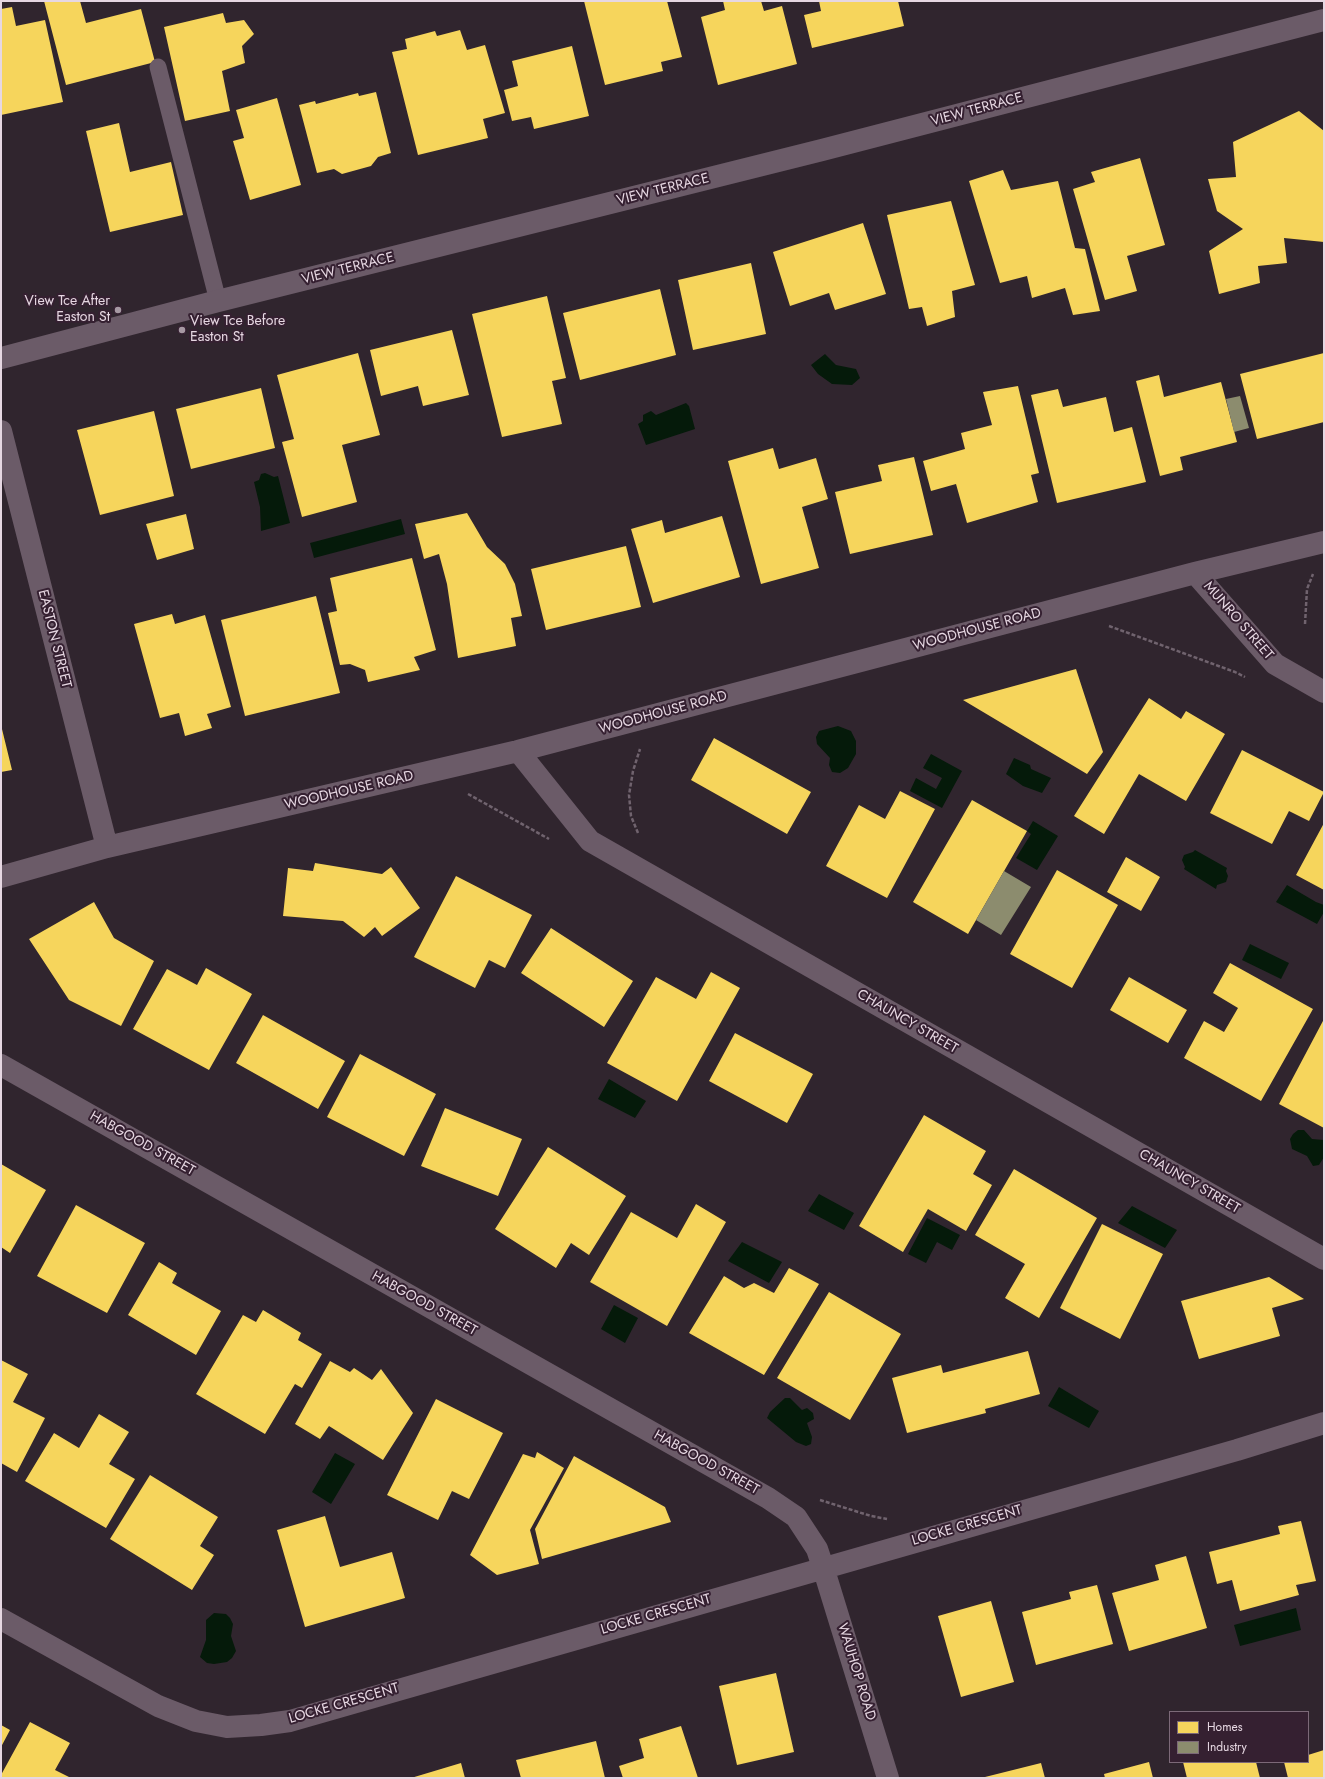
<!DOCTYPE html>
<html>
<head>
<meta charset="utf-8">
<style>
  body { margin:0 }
  #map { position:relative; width:1325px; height:1779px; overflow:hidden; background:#30252e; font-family:Jost,sans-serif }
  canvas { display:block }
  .frame { position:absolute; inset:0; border:2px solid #e6d7e2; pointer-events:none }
  .legend { position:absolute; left:1169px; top:1711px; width:140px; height:52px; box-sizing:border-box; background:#352031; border:1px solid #7c6978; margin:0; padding:5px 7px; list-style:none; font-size:12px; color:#e6d7e2 }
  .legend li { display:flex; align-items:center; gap:8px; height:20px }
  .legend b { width:20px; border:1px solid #7c6978 }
</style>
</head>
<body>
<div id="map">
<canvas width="1325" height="1779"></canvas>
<div class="frame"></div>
<ul class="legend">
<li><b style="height:11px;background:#f6d55c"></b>Homes</li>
<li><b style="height:11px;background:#8c8c6e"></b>Industry</li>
</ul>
</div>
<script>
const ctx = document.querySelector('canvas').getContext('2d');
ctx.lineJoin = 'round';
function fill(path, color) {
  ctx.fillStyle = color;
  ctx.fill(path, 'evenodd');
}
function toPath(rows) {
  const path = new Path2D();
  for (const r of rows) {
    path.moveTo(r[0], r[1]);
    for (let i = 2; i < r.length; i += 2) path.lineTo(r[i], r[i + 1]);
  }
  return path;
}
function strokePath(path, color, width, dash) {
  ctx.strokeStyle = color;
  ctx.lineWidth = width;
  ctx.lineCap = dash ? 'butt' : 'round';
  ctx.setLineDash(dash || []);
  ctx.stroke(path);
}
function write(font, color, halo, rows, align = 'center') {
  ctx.font = font + ' Jost,sans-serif';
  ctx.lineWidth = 4;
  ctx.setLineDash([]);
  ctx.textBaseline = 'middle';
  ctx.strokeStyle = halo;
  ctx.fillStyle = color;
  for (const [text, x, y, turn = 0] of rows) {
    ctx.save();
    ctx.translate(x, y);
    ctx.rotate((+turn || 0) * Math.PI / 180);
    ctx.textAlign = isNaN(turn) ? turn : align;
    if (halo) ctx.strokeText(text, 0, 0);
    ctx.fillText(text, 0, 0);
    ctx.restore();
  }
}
fill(toPath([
  [825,354,836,365,856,369,860,378,852,385,832,384,818,374,811,365],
  [686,403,689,406,695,429,646,445,638,424,643,421,643,415,651,411,656,415],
  [265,473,274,477,278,476,290,523,261,531,260,507,254,482,259,480,261,474],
  [401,519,405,534,314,558,310,543],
  [838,726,851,731,856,741,856,754,848,768,840,773,832,772,829,765,830,758,817,744,816,737,819,731],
  [931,754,962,771,942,808,910,791,916,778,936,789,942,778,923,768],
  [1014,758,1030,765,1031,769,1051,778,1042,793,1023,786,1006,774],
  [1033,821,1058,836,1037,870,1016,858,1031,834,1027,831],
  [1195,850,1227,868,1226,871,1228,876,1226,882,1217,885,1216,889,1184,869,1185,867,1182,860,1184,855,1193,852],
  [1287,885,1316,902,1324,905,1324,912,1317,924,1276,902],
  [1250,944,1289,963,1281,979,1242,960],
  [609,1079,646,1101,635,1118,598,1099],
  [1298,1130,1304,1130,1312,1139,1324,1140,1324,1157,1319,1165,1313,1166,1307,1156,1292,1149,1290,1139,1293,1134],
  [819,1194,854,1213,844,1230,808,1211],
  [1132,1206,1177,1230,1165,1248,1118,1223],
  [927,1218,960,1235,952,1250,937,1242,926,1263,908,1254],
  [742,1242,782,1262,769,1283,728,1261],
  [614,1305,638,1318,625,1343,601,1329],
  [1059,1387,1099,1411,1089,1428,1048,1406],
  [785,1398,790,1398,802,1410,807,1408,813,1413,814,1419,807,1423,812,1437,811,1444,806,1446,796,1442,767,1418,770,1412],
  [335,1453,355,1464,331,1504,312,1492],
  [1296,1608,1301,1630,1240,1646,1234,1625],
  [214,1613,226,1614,230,1618,233,1624,231,1636,236,1651,232,1658,227,1662,214,1664,207,1663,200,1657,206,1640,206,1620]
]), '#051a0a');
fill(toPath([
  [44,1,80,1,86,23,141,9,155,62,66,85],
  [584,1,667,1,682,57,661,62,663,71,605,85],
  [723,1,761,1,764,11,782,6,797,64,718,85,701,17,725,10],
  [819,1,898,1,904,26,812,48,804,15,821,11],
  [12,7,16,26,45,20,63,102,1,115,1,9],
  [223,13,226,23,244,20,254,34,242,46,245,63,222,71,230,111,185,121,164,27],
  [460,30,467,50,485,45,505,113,483,119,488,138,418,155,392,52,407,49,405,39,435,31,437,36],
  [572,46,589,116,534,129,531,117,512,121,504,90,518,86,512,61],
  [376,92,391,153,378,157,371,166,342,174,334,169,317,173,299,105,315,101,316,104,358,93,359,96],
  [277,98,301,185,250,200,233,141,244,138,236,110],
  [1299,111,1324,131,1324,242,1284,238,1287,263,1258,266,1260,283,1219,294,1209,251,1243,229,1217,211,1208,179,1236,177,1233,142],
  [119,123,130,172,171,162,183,215,110,232,86,131],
  [1140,158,1165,245,1127,256,1137,291,1105,300,1073,189,1095,182,1091,172],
  [1003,170,1011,190,1058,181,1075,248,1085,249,1100,311,1073,315,1065,288,1032,298,1027,276,1000,283,969,181],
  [951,201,975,285,952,291,955,317,927,326,922,307,909,309,887,215],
  [863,223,886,294,835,310,829,293,790,306,773,252],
  [751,263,766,334,693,350,678,280],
  [660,289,676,355,580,380,563,313],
  [547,296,566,378,552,381,562,424,502,437,472,314],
  [452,330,469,395,423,406,418,386,381,396,370,350],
  [358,353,380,435,342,445,357,502,302,517,282,442,294,439,277,375],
  [1324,353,1324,422,1257,439,1240,374],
  [1159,375,1164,397,1221,382,1237,442,1180,457,1183,470,1160,476,1136,381],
  [1018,386,1039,473,1031,475,1038,502,967,523,956,484,931,491,923,461,965,449,961,433,992,425,983,392],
  [261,388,275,448,191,469,176,409],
  [1058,389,1063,407,1106,397,1114,432,1132,427,1146,482,1057,503,1031,395],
  [154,411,174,496,100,515,77,430],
  [773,448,779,469,816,458,828,499,802,507,819,568,761,584,728,461],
  [914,457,933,535,850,554,835,492,882,481,878,465],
  [467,513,487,547,505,564,515,584,522,616,511,618,516,646,458,658,447,584,439,554,424,559,415,524],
  [186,514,194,549,157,560,146,524],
  [722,516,740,577,653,603,631,529,662,520,665,533],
  [626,546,641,607,546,630,531,569],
  [412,558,436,650,414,657,420,670,368,682,365,670,350,664,340,665,328,613,337,611,330,578],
  [316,596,340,693,245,716,221,620],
  [172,614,175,624,205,615,231,707,207,714,212,728,185,736,179,713,160,718,134,624],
  [1076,669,1103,752,1087,774,963,700],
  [1149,698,1181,719,1186,711,1225,734,1186,801,1139,774,1104,834,1074,816],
  [1,725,12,770,1,772],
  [714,738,811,792,787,834,691,780],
  [1242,750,1324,792,1309,821,1289,811,1272,844,1210,813],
  [900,791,935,809,887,898,826,866,859,805,885,819],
  [972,800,1027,831,968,934,913,902],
  [1324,823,1324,890,1296,875],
  [1126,857,1160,877,1141,911,1107,892],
  [315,863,382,874,391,867,420,908,382,936,375,927,364,937,343,921,283,916,288,868,313,871],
  [1057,870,1118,905,1072,988,1010,954],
  [456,876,532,915,505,968,489,960,475,988,414,957],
  [94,902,114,938,154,961,121,1026,69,1000,29,939],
  [551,928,633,981,604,1027,521,973],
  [1230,963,1313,1009,1261,1101,1184,1058,1204,1021,1224,1032,1238,1008,1213,993],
  [206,968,252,994,209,1070,133,1029,167,969,197,985],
  [711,972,740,988,677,1101,607,1063,656,977,696,999],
  [1129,977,1187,1010,1168,1043,1110,1010],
  [263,1015,345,1061,318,1109,236,1063],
  [1324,1019,1324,1128,1279,1104],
  [735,1033,813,1074,787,1123,709,1081],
  [360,1054,436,1094,404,1156,327,1117],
  [445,1108,522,1139,498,1196,421,1166],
  [924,1115,986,1151,973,1174,992,1185,966,1231,928,1209,903,1252,859,1226],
  [548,1147,626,1196,589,1255,571,1243,556,1268,495,1229],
  [1,1164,46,1190,10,1253,1,1247],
  [1014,1169,1097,1218,1039,1318,1005,1298,1025,1264,975,1235],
  [696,1204,726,1222,667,1326,590,1282,631,1212,677,1238],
  [76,1205,145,1243,107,1313,37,1276],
  [1102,1224,1163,1254,1120,1339,1060,1308],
  [159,1262,177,1273,172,1283,221,1311,196,1355,128,1315],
  [789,1268,819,1284,764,1375,689,1333,724,1276,744,1288,754,1283,774,1293],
  [1269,1277,1304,1299,1272,1308,1280,1336,1199,1359,1181,1301],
  [829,1292,901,1334,850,1420,777,1378],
  [263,1310,301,1333,298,1340,322,1354,302,1388,295,1384,265,1434,196,1394,243,1315,256,1322],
  [1028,1351,1040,1394,985,1409,986,1413,907,1433,892,1378,941,1365,943,1373],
  [1,1360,28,1374,13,1402,45,1418,17,1472,1,1463],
  [330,1361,350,1372,354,1368,372,1380,381,1369,413,1413,383,1460,329,1426,320,1439,295,1424],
  [436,1399,503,1433,469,1499,452,1491,438,1520,387,1495],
  [99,1414,129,1432,109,1464,135,1479,106,1528,25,1481,54,1433,79,1448],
  [537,1452,564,1468,530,1530,539,1564,497,1575,470,1555,523,1454,535,1458],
  [574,1456,665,1507,671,1522,542,1559,535,1529],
  [150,1475,218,1517,200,1546,214,1555,192,1590,110,1539],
  [325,1516,340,1567,392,1552,405,1598,305,1627,277,1530],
  [1301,1521,1316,1581,1296,1585,1299,1595,1240,1611,1232,1580,1217,1584,1209,1552,1280,1534,1278,1526],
  [1186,1556,1207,1628,1129,1651,1112,1593,1159,1580,1155,1565],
  [1097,1585,1113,1644,1036,1665,1022,1612,1071,1599,1069,1592],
  [991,1601,1014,1682,961,1697,938,1616],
  [776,1673,794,1752,737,1765,719,1686],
  [30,1722,70,1743,55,1770,71,1778,1,1778,1,1775],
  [1,1725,10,1730,1,1747],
  [681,1726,698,1778,623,1778,619,1766,644,1758,639,1739],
  [596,1741,605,1778,521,1778,516,1760],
  [1324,1750,1324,1778,1288,1778,1284,1762,1308,1762,1308,1755],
  [1149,1762,1153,1778,1105,1778,1104,1774],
  [1183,1762,1256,1762,1260,1778,1187,1778],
  [461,1763,465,1778,411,1778],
  [1041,1763,1045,1778,985,1778,985,1777]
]), '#f6d55c');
fill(toPath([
  [1240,396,1249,428,1234,432,1226,399],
  [1004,871,1031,887,1001,935,976,920]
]), '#8c8c6e');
strokePath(toPath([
  [1305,624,1307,589,1313,574],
  [1109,626,1235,672,1245,677],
  [468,794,549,839],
  [638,833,631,816,629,795,633,771,640,749],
  [820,1500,871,1516,887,1519]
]), '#70636e', 2.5, [4, 2]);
strokePath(toPath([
  [158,67,218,301]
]), '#6b5b68', 17);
strokePath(toPath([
  [1,358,218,301,822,150,1324,20],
  [1,431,107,847],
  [1195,573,1275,664,1324,692],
  [518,751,590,841,1324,1259],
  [1,877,107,847,518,751,1195,573,1324,542],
  [1,1065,768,1498,796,1517,817,1549,823,1567,888,1778],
  [1,1619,158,1706,196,1721,227,1727,261,1725,290,1721,1237,1450,1324,1423]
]), '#6b5b68', 22);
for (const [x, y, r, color] of [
  [118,310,4,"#a699a3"],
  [182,330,4,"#a699a3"]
]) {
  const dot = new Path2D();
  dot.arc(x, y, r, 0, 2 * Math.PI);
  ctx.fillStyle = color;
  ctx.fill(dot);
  strokePath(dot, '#352031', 1.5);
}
write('14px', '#e6d7e2', '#352031', [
  ["VIEW TERRACE",977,110,-15],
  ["VIEW TERRACE",663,190,-14],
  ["VIEW TERRACE",348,269,-14],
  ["MUNRO STREET",1238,621,49],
  ["WOODHOUSE ROAD",977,630,-15],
  ["EASTON STREET",54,639,76],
  ["WOODHOUSE ROAD",663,713,-15],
  ["WOODHOUSE ROAD",349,791,-13],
  ["CHAUNCY STREET",907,1022,30],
  ["HABGOOD STREET",142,1144,29],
  ["CHAUNCY STREET",1189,1182,30],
  ["HABGOOD STREET",424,1304,29],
  ["HABGOOD STREET",706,1463,29],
  ["LOCKE CRESCENT",967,1526,-16],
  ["LOCKE CRESCENT",656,1615,-16],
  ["WAUHOP ROAD",856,1672,73],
  ["LOCKE CRESCENT",344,1704,-16]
]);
write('14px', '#e6d7e2', '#352031', [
  ["View Tce After",110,302],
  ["Easton St",110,318],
  ["View Tce Before",190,322,"left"],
  ["Easton St",190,338,"left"]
], 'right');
</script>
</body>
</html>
